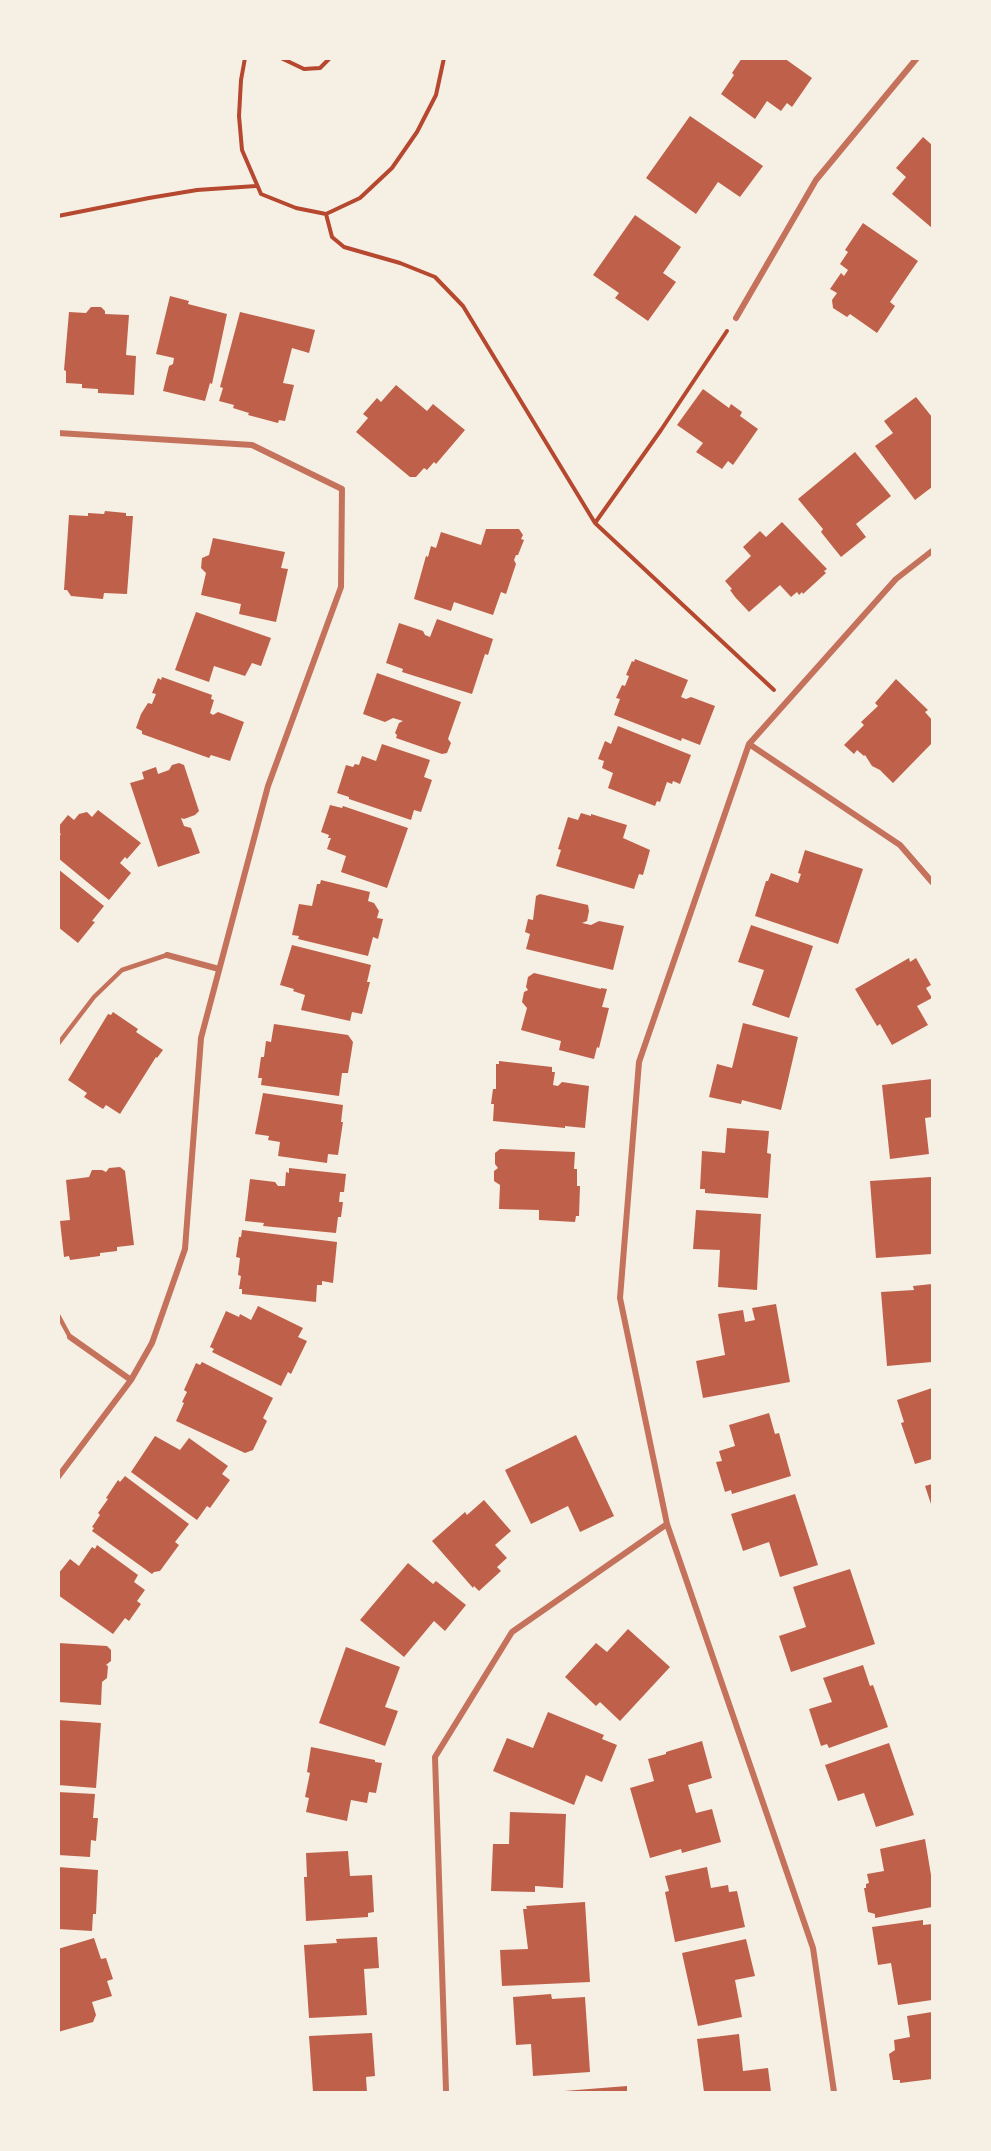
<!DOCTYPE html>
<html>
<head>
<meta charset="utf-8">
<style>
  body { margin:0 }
  #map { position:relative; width:991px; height:2151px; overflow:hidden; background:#f6efe4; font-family:Arial,sans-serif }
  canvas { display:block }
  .frame { position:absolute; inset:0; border:60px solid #f6efe4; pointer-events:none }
</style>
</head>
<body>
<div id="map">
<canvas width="991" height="2151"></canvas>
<div class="frame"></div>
</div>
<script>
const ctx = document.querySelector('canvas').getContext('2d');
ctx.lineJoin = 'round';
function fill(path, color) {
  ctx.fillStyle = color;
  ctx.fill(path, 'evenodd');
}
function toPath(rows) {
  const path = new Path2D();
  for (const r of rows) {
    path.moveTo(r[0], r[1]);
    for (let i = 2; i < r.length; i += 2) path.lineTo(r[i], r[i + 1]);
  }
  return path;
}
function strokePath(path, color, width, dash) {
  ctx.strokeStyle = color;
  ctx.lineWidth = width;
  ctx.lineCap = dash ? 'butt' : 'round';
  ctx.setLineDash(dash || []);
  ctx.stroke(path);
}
fill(toPath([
  [742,58,784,58,812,78,792,107,787,103,781,111,767,101,755,119,721,94,734,75,732,73],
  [690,116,763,166,740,197,718,182,696,214,646,178],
  [923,137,932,145,932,228,892,194,906,177,896,168],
  [635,215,681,247,663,273,676,282,648,321,615,298,619,293,593,275],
  [863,223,918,261,890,302,895,306,877,333,850,314,847,317,833,308,832,300,837,293,830,289,841,273,844,276,848,270,840,264,848,252,845,250],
  [170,296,189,301,188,304,227,314,212,384,210,383,205,401,163,391,169,366,173,364,174,358,156,354],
  [91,307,101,307,105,311,105,314,129,315,126,355,136,356,134,395,98,393,98,389,82,388,82,384,66,383,66,371,64,370,69,312,86,313],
  [240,312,315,330,309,353,292,348,283,383,294,385,285,421,279,420,278,423,248,415,249,413,233,408,234,405,219,401,223,388,220,387],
  [396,385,427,411,433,404,465,430,436,464,434,462,427,470,424,468,416,477,410,477,356,432,368,418,363,414,377,398,381,402],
  [703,389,729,408,731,404,742,412,740,416,758,429,733,465,728,461,722,469,696,452,703,443,677,425],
  [916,397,932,417,932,487,915,500,875,446,893,433,884,421],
  [855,452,891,496,856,524,866,537,841,557,821,532,823,529,798,499],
  [105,511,126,513,126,516,133,516,127,594,104,593,103,599,71,596,67,590,64,590,69,515,88,516,88,513,104,514],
  [782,522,827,569,824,571,826,573,803,594,802,592,799,595,797,592,791,597,780,585,749,612,735,597,730,590,732,589,725,581,751,556,743,547,760,531,766,537],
  [486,529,519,529,523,535,521,539,524,540,518,555,516,555,514,560,516,564,506,594,501,592,493,615,454,602,451,611,414,599,426,556,428,557,431,546,436,548,441,532,481,545],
  [213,538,285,552,281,568,288,569,276,622,239,614,241,604,201,595,206,573,201,568,202,558,209,555],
  [196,612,271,638,261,666,252,663,245,676,214,666,209,682,175,670],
  [437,619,493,639,488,655,485,654,472,694,402,672,403,669,386,663,399,623,423,631,425,635,430,637],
  [635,659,688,680,681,697,686,699,691,697,715,706,700,745,682,738,681,741,614,715,620,699,616,698,622,685,625,686,629,676,626,675,632,661,634,662],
  [377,673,461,702,448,739,451,743,447,753,442,754,396,738,397,735,395,733,399,723,403,721,393,718,385,722,363,714],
  [162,677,212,695,211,699,214,700,210,713,213,715,218,712,244,722,230,761,211,755,209,758,142,734,142,731,136,728,141,714,148,703,152,704,156,694,152,693,158,678,161,680],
  [896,679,928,710,925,712,932,720,932,743,893,783,880,770,872,766,865,755,864,756,857,750,854,754,844,745,864,725,861,722,878,706,875,703],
  [618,726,691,755,680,784,673,781,672,784,667,782,660,802,657,801,655,806,608,788,613,773,602,768,604,761,598,759,605,741,611,744],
  [382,744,430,760,424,777,432,780,421,812,414,810,411,820,349,799,349,797,337,793,346,765,353,767,355,764,359,765,362,756,376,761],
  [179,763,184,765,199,811,195,815,184,819,181,818,184,826,191,828,200,853,158,867,130,783,144,779,142,772,156,767,158,774,169,770,172,765],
  [330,805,342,808,343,806,408,828,387,888,341,872,346,856,327,849,331,838,328,838,329,835,321,832],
  [98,810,141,843,127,859,125,857,120,863,131,873,109,900,58,858,58,838,61,834,58,832,58,827,68,815,74,820,79,814,87,812,92,817],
  [581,813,591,816,591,814,627,825,623,838,650,850,643,875,639,874,634,889,556,866,561,850,558,849,568,817,578,820],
  [805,850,863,869,838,944,755,916,766,881,768,881,771,873,798,883,801,874,798,873],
  [58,869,104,906,92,921,95,922,78,943,58,927],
  [321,880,370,892,368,901,374,903,379,911,377,918,383,919,378,939,373,937,368,956,298,939,299,936,292,935,299,904,312,906,317,884,320,884],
  [540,894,588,905,589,911,587,921,582,923,591,925,599,921,624,926,613,970,526,949,530,934,525,932,528,919,533,920,536,896],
  [751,925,813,946,789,1018,752,1005,764,970,738,962],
  [292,945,371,965,367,982,370,982,362,1014,352,1012,350,1021,301,1010,305,995,293,991,294,989,280,985],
  [909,958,910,962,916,958,931,985,926,988,932,998,917,1006,928,1025,892,1045,880,1024,877,1026,855,989],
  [534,973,601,989,601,988,607,989,602,1007,609,1008,599,1048,597,1047,594,1059,559,1050,561,1041,521,1030,527,1008,522,1002,524,992,528,990,526,987,528,977],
  [113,1012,138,1029,136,1032,163,1050,157,1058,156,1057,120,1114,106,1105,103,1109,84,1097,87,1093,68,1080,108,1014,111,1015],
  [743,1023,798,1037,781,1110,742,1100,741,1104,709,1097,717,1064,732,1068],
  [274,1024,348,1035,353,1042,348,1073,342,1073,339,1096,261,1085,262,1078,258,1078,261,1057,264,1057,266,1041,271,1042],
  [499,1061,552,1067,552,1072,555,1072,553,1085,558,1086,562,1082,589,1086,585,1128,565,1126,565,1128,493,1121,494,1104,491,1104,493,1089,496,1089,496,1064,499,1064],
  [932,1079,932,1117,925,1118,929,1154,890,1159,882,1085],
  [263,1093,343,1105,341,1122,343,1122,338,1155,328,1154,327,1163,278,1156,280,1142,268,1140,269,1136,255,1134],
  [727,1128,769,1131,767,1153,771,1154,768,1198,705,1193,705,1189,700,1189,702,1151,725,1153],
  [500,1149,575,1152,574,1169,577,1169,577,1186,580,1186,579,1216,576,1216,575,1222,539,1220,539,1210,499,1209,500,1185,494,1181,494,1171,498,1168,495,1164,495,1153],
  [120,1167,125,1171,134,1245,117,1247,117,1251,100,1253,100,1256,70,1260,69,1256,64,1257,60,1221,70,1220,66,1180,89,1177,92,1170,102,1170,106,1172,109,1168],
  [289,1168,346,1174,344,1192,340,1192,339,1202,343,1202,341,1217,338,1217,336,1233,263,1226,264,1223,245,1221,250,1179,275,1182,278,1186,285,1186,286,1172,289,1173],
  [931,1177,932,1254,876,1258,870,1181],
  [696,1210,761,1214,757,1290,718,1287,720,1250,693,1249],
  [242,1230,337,1242,333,1283,322,1281,322,1285,317,1285,316,1302,242,1294,242,1289,239,1289,241,1276,238,1275,240,1258,236,1257,239,1237,241,1237],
  [932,1284,932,1362,887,1366,881,1292,914,1290,913,1286],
  [776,1304,790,1382,703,1398,696,1361,725,1355,718,1314,743,1310,745,1322,755,1320,752,1308],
  [258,1306,303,1328,298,1337,307,1341,291,1374,288,1372,281,1386,212,1352,214,1349,210,1347,226,1311,239,1317,240,1314,251,1320],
  [202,1362,273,1398,263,1418,267,1421,253,1450,245,1453,176,1421,184,1403,182,1402,187,1392,184,1390,196,1363,200,1365],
  [932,1388,932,1459,915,1464,901,1423,904,1422,897,1400],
  [769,1413,775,1434,779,1433,791,1476,732,1494,731,1490,725,1492,716,1462,722,1461,719,1451,735,1446,729,1425],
  [576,1435,614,1516,580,1532,568,1506,531,1524,505,1470],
  [155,1436,180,1450,189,1438,228,1466,222,1474,230,1480,210,1508,207,1506,197,1520,131,1472],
  [125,1476,189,1524,175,1542,179,1545,160,1571,154,1572,152,1574,92,1531,94,1528,92,1527,100,1515,98,1513,108,1499,106,1498,118,1480,120,1482],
  [932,1484,932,1507,925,1486],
  [795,1494,818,1565,780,1577,769,1542,743,1551,731,1514],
  [484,1500,511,1531,495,1545,507,1558,497,1567,501,1571,479,1591,474,1586,473,1588,432,1541,465,1512,467,1515],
  [97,1545,138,1575,134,1582,145,1590,137,1601,141,1604,129,1621,125,1618,113,1634,58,1595,58,1574,70,1559,79,1566,92,1547,95,1549],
  [408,1563,433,1584,436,1581,466,1605,445,1631,434,1621,404,1657,360,1620],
  [850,1569,875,1644,791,1672,779,1636,806,1627,793,1587],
  [628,1629,670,1667,620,1721,600,1702,596,1706,565,1677,596,1643,607,1652],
  [58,1643,107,1646,111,1650,111,1661,106,1665,108,1666,107,1678,102,1682,101,1705,58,1702],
  [346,1647,400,1667,385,1707,398,1711,385,1746,319,1723],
  [863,1665,870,1686,873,1685,888,1727,829,1748,827,1744,821,1746,809,1709,832,1702,823,1678],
  [548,1712,604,1735,602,1739,617,1745,602,1782,586,1775,574,1805,493,1771,507,1738,533,1748],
  [58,1720,101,1723,96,1788,58,1785],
  [702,1741,712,1778,688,1785,696,1813,712,1809,721,1842,682,1853,681,1849,650,1858,630,1788,654,1781,648,1759,666,1754,666,1752],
  [889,1743,914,1815,876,1827,864,1793,838,1801,825,1765],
  [311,1747,375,1760,375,1762,382,1763,376,1793,369,1792,367,1803,351,1800,347,1821,306,1812,309,1798,305,1797,310,1773,307,1772],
  [58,1792,95,1794,93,1818,98,1818,96,1841,91,1840,90,1857,58,1855],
  [510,1812,566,1814,563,1888,535,1886,535,1892,491,1891,493,1844,509,1844],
  [925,1839,932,1881,932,1907,875,1918,875,1914,868,1912,864,1888,866,1888,866,1884,869,1883,867,1874,884,1871,880,1849],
  [348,1851,350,1876,372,1875,374,1912,368,1913,368,1917,306,1921,304,1877,307,1877,306,1853],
  [58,1867,98,1870,96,1914,93,1914,92,1931,58,1929],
  [707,1867,711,1888,728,1885,729,1892,737,1891,745,1927,675,1942,665,1892,669,1891,665,1876],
  [585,1902,590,1982,502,1986,500,1950,528,1949,523,1909,527,1909,526,1906],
  [923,1920,923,1925,932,1924,932,2000,898,2005,891,1963,878,1965,872,1927],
  [377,1937,379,1968,364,1969,367,2015,309,2018,304,1945,337,1943,336,1939],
  [94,1938,101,1959,106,1958,113,1979,107,1981,112,1996,92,2002,96,2015,93,2022,58,2032,58,1949],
  [746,1939,755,1976,735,1980,742,2017,698,2026,682,1953],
  [551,1994,552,1999,585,1997,590,2072,533,2076,531,2044,516,2045,513,1997],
  [932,2012,932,2079,900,2083,900,2080,893,2080,889,2054,895,2050,894,2040,910,2037,907,2016],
  [372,2033,375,2076,366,2077,367,2092,313,2092,309,2036],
  [739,2034,743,2071,768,2068,771,2092,704,2092,697,2039],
  [627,2086,627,2092,564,2092,564,2091]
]), '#bf614a');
strokePath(toPath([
  [245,58,241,80,239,116,242,150,261,194,296,208,326,214,360,198,392,168,417,132,436,95,444,58],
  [281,58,304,69,320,68,330,58],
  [326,214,332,237,344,247,400,263,435,277,463,306,595,523,774,690],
  [58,216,149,198,197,190,256,186],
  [595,523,661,430,727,331]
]), '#b5482f', 4);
strokePath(toPath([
  [58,1044,94,997,122,970,167,955],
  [58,1315,70,1337]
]), '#c5725c', 4.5);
strokePath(toPath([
  [736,318,816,180,917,58],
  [58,433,252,445,342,489,341,587,268,786,201,1038,185,1249,152,1343,131,1380,58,1477],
  [749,744,900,845,932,882],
  [167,955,219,969],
  [70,1337,131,1380],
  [446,2090,435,1757,512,1632,667,1524],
  [834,2092,813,1948,667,1524,620,1298,639,1062,749,744,896,579,932,551]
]), '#c5725c', 6);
</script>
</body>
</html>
